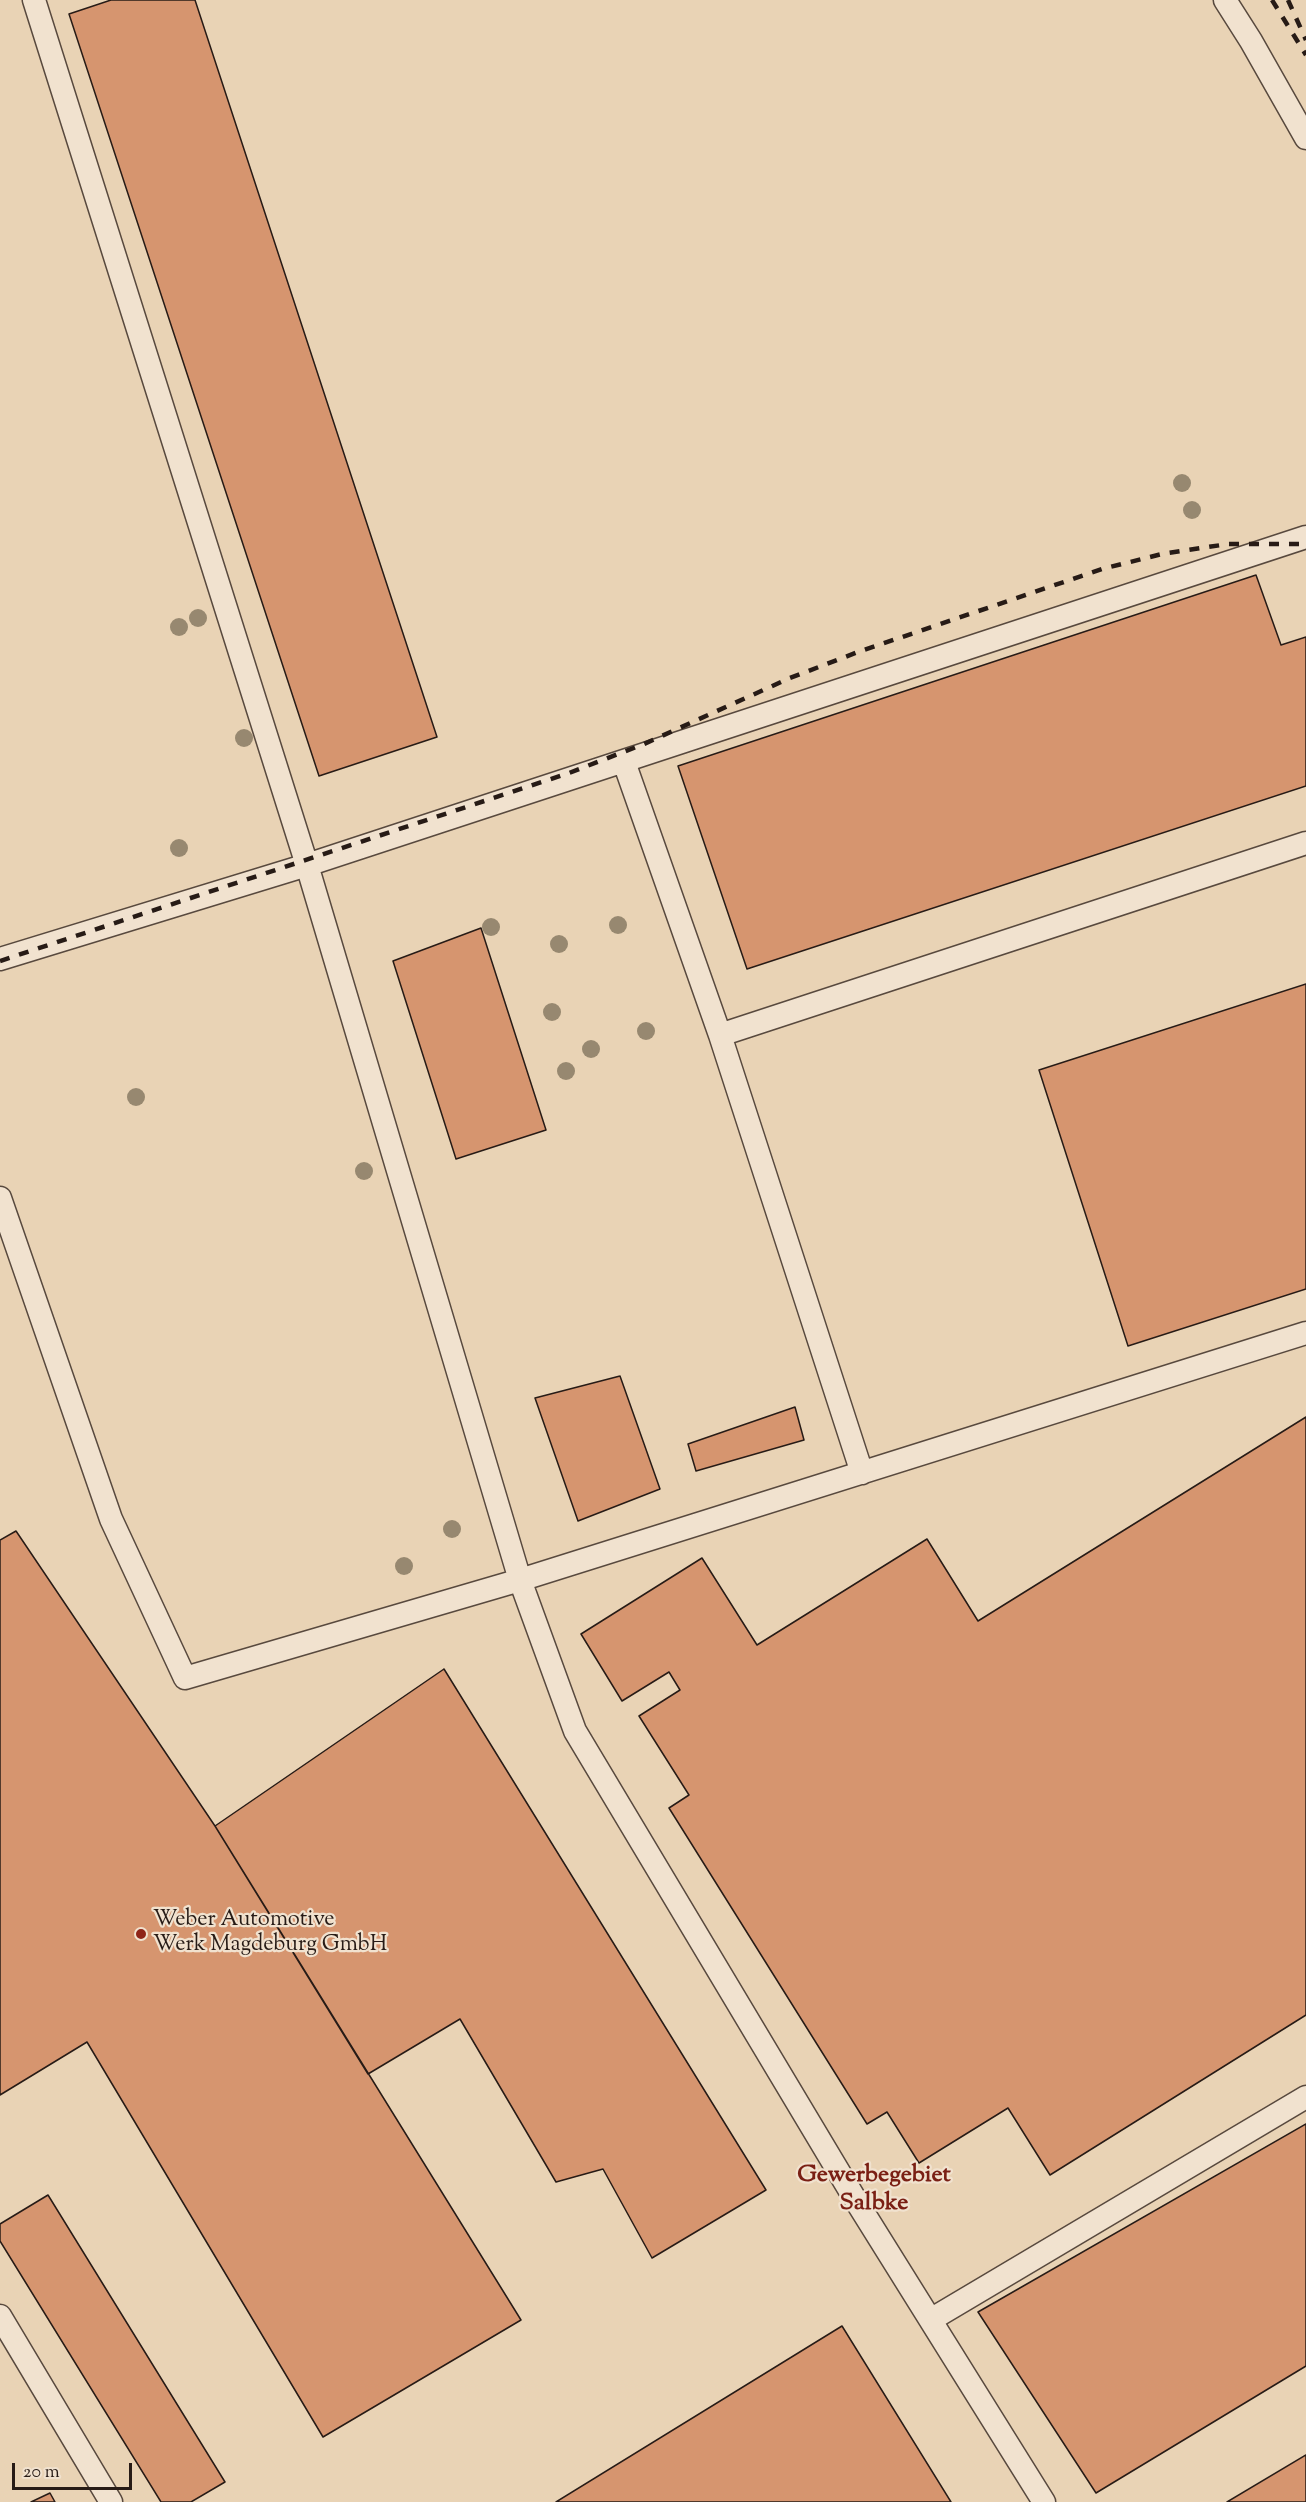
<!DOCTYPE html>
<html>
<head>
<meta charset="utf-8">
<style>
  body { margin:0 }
  #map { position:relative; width:1306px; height:2502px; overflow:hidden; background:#e9d3b5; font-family:"Sorts Mill Goudy",serif }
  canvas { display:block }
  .scale { position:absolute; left:12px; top:2463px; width:120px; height:27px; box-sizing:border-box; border:3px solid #271b16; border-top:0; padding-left:8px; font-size:18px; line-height:21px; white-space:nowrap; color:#271b16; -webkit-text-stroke:4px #f1e2cf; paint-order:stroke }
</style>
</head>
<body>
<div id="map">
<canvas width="1306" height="2502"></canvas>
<div class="scale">20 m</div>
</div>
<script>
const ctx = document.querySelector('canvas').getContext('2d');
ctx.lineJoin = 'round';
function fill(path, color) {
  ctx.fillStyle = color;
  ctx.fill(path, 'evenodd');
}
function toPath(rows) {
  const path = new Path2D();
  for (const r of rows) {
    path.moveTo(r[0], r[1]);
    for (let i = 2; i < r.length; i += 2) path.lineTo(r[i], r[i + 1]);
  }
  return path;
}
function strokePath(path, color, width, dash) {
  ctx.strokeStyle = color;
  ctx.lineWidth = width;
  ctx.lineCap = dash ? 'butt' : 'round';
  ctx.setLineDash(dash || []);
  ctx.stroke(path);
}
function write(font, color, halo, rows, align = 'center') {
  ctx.font = font + ' "Sorts Mill Goudy",serif';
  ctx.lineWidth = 4.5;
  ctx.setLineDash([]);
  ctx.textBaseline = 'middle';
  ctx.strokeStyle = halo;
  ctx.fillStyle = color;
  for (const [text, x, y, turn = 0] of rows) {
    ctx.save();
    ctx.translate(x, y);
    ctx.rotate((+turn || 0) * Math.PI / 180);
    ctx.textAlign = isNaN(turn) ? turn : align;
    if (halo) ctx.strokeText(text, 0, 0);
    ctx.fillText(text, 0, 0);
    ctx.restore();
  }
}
const building = toPath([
  [111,0,195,0,437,737,319,776,69,14,111,0],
  [1256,575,1281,645,1306,637,1306,786,747,969,678,766,1256,575],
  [481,928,546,1130,456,1159,393,961,481,928],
  [1306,984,1306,1289,1128,1346,1039,1070,1306,984],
  [620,1376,660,1489,578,1521,535,1398,620,1376],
  [795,1407,804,1440,696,1471,688,1444,795,1407],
  [1306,1417,1306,2015,1050,2175,1008,2108,919,2163,887,2112,867,2124,669,1808,689,1795,639,1716,680,1690,669,1672,622,1701,581,1634,702,1558,757,1645,927,1539,978,1621,1306,1417],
  [16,1531,215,1826,521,2320,323,2437,87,2042,0,2095,0,1540,16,1531],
  [444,1669,766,2190,652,2258,603,2169,556,2182,460,2019,368,2074,215,1826,444,1669],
  [1306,2124,1306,2366,1096,2493,978,2312,1306,2124],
  [48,2195,225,2482,191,2502,161,2502,0,2241,0,2224,48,2195],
  [842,2326,951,2502,556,2502,842,2326],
  [1306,2455,1306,2502,1227,2502,1306,2455],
  [50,2493,55,2502,31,2502,50,2493]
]);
fill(building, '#d6956f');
strokePath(building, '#271b16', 1.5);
const lane = toPath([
  [34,0,307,865,520,1580,575,1731,858,2204,1044,2502],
  [1225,0,1251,41,1306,138],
  [624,762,720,1035,862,1473],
  [0,959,307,865,1306,537],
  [720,1035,1306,843],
  [0,1198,111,1519,185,1678,520,1580,1306,1333],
  [0,2316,111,2502],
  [932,2319,1306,2097]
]);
strokePath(lane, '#58493e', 25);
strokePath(lane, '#f1e2cf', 22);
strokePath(toPath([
  [1272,0,1306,55],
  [1288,0,1306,40],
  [0,961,569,773,644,744,790,678,858,652,1102,569,1162,554,1228,544,1306,544]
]), '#271b16', 4.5, [10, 10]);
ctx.fillStyle = '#978870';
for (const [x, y] of [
  [1182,483],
  [1192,510],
  [198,618],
  [179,627],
  [244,738],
  [179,848],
  [618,925],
  [491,927],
  [559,944],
  [552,1012],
  [646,1031],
  [591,1049],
  [566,1071],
  [136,1097],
  [364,1171],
  [452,1529],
  [404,1566]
]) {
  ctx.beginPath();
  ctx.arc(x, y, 9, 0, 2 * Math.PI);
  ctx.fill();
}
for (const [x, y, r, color] of [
  [141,1934,6,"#8f2418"]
]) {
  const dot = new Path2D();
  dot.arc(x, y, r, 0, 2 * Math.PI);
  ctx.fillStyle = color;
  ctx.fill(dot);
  strokePath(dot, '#f1e2cf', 2);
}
write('22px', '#271b16', '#f1e2cf', [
  ["Weber Automotive",153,1921],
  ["Werk Magdeburg GmbH",153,1946]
], 'left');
write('bold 24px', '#7a1f14', '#f1e2cf', [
  ["Gewerbegebiet",874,2177],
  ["Salbke",874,2205]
]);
</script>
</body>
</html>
